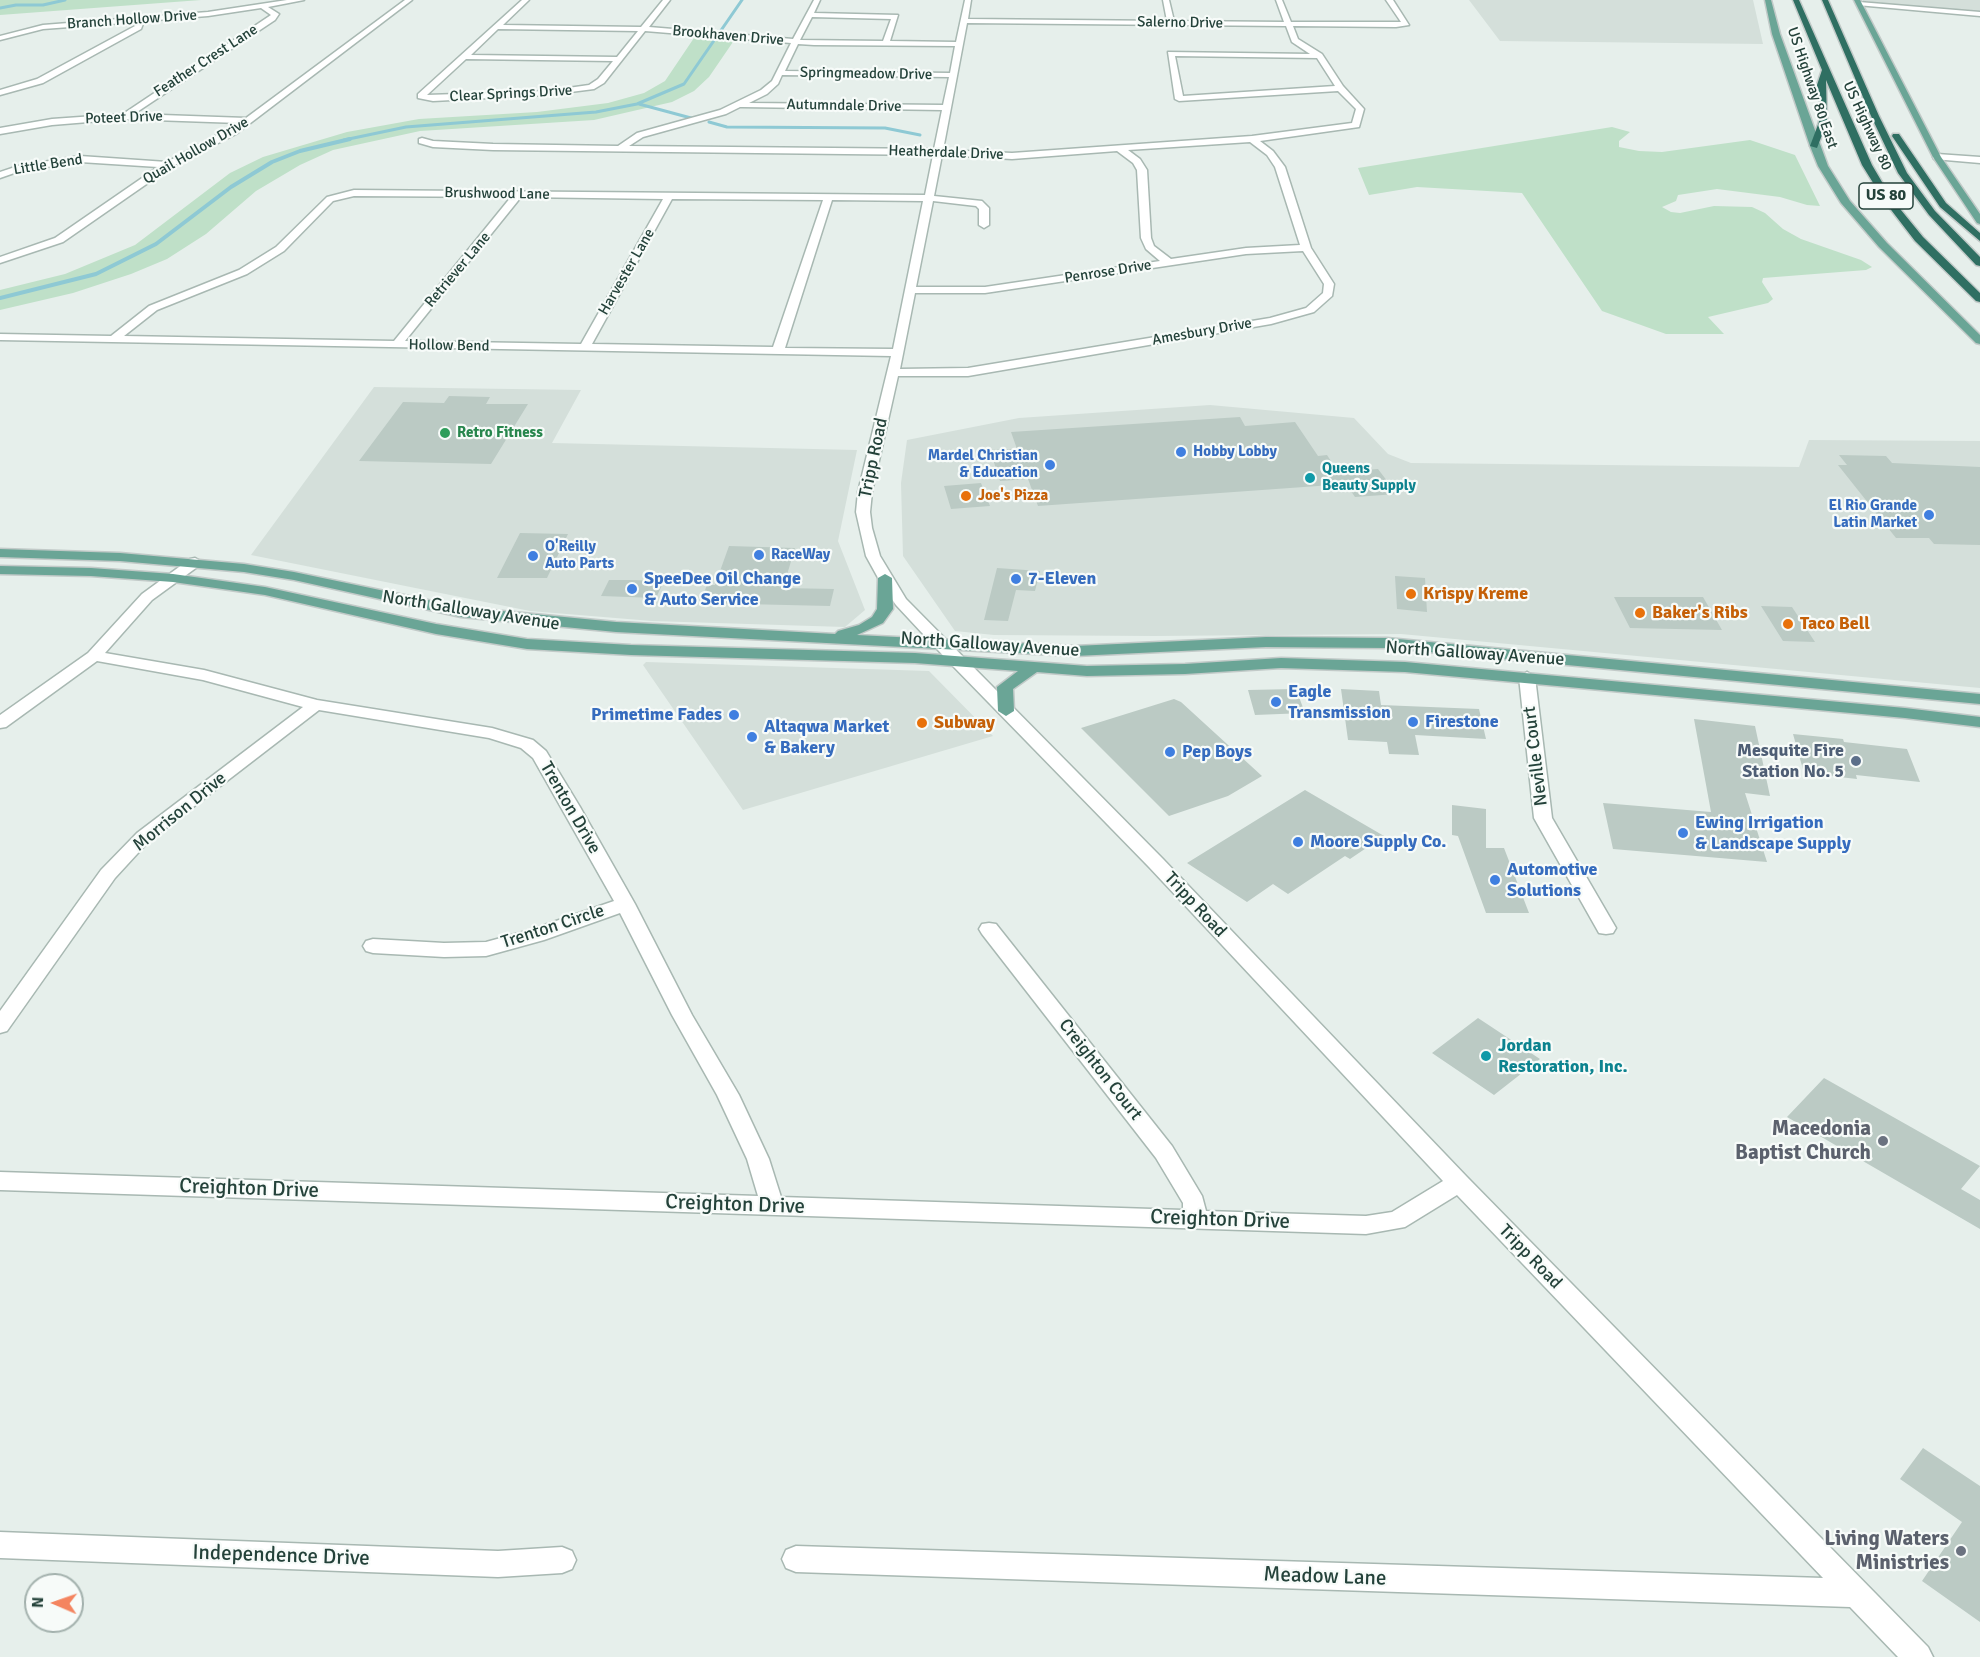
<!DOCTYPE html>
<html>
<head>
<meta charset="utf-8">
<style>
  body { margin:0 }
  #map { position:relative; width:1980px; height:1657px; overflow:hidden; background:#e6efeb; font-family:Signika,sans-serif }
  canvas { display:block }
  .north { position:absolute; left:24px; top:1573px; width:60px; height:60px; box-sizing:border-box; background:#f7fbf9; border:2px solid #a3b1ad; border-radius:50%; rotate:272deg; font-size:16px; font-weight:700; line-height:24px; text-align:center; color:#24423a }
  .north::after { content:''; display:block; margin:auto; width:21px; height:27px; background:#f4845f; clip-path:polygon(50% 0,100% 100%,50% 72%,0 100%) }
</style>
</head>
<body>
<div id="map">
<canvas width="1980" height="1657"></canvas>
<div class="north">N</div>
</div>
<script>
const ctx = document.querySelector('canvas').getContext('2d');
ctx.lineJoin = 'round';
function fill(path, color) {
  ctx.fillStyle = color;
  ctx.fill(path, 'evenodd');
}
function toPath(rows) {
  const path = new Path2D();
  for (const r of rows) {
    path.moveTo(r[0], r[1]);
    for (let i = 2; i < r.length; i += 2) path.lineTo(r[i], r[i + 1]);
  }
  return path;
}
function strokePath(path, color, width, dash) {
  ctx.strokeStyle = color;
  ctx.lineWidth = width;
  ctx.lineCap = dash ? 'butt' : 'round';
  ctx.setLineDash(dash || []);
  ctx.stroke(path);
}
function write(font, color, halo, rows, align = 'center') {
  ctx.font = font + ' Signika,sans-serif';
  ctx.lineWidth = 4.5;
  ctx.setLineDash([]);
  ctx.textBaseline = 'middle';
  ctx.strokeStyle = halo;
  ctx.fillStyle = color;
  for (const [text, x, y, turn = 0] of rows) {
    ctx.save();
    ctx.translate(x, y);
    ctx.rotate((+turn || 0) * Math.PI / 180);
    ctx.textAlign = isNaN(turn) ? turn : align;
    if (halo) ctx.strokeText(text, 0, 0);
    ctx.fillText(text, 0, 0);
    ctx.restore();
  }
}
fill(toPath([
  [1469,0,1753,0,1763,44,1500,41],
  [1863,0,1980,0,1980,13,1863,1],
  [374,387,581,390,552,443,857,450,838,541,865,610,845,627,652,621,530,611,251,555],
  [1210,405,1354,418,1388,454,1411,463,1799,467,1809,440,1980,441,1980,688,1401,634,1154,636,994,635,955,631,903,556,901,483,907,440,1019,418],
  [646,662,929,671,993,736,743,810,643,665]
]), '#d4dfda');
fill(toPath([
  [0,0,201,0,0,15],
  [696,35,735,39,709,77,694,91,672,102,594,120,420,131,333,150,300,165,256,191,206,234,167,259,131,274,73,293,0,310,0,290,65,274,135,245,230,173,263,157,347,132,419,119,537,112,608,103,644,93,665,81],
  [1612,127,1630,132,1619,141,1619,147,1639,151,1662,152,1750,140,1795,155,1820,206,1807,205,1780,197,1717,189,1678,195,1676,201,1662,207,1671,212,1680,213,1714,206,1752,207,1765,213,1783,229,1801,239,1861,260,1872,267,1866,270,1763,278,1762,282,1773,299,1768,303,1708,317,1724,334,1666,334,1602,311,1522,193,1417,187,1369,195,1358,168]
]), '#bfe0c8');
strokePath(toPath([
  [0,8,16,5,43,5,65,0],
  [639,104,691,118],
  [709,122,727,127,885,128,920,135],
  [344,140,406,127,596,112,637,104,684,84,742,0]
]), '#8ec9d4', 3);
strokePath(toPath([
  [0,298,96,274,156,244,231,187,272,162,300,151,350,139]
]), '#8ec9d4', 4);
fill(toPath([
  [449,396,490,397,486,404,528,404,491,464,359,461,403,402,444,403],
  [1240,417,1245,426,1295,422,1318,456,1327,455,1346,484,1038,506,1028,479,1000,481,990,450,1017,449,1011,432],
  [1839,455,1886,456,1892,463,1980,467,1980,545,1934,544,1929,538,1896,538,1838,465,1847,465],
  [1378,469,1397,494,1355,497,1338,472],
  [981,483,990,506,951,509,944,486],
  [520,533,568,534,547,578,497,578],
  [729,546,795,548,783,588,834,589,830,606,700,603,707,585,715,585],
  [997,568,1040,571,1035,591,1016,590,1008,621,984,620],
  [1395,576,1425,578,1427,612,1397,609],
  [609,580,632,580,664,581,656,598,601,596],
  [1614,597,1703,597,1722,630,1630,628],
  [1761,606,1792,607,1815,642,1783,641],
  [1296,689,1305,713,1255,715,1248,690],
  [1341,689,1379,691,1381,705,1479,709,1486,739,1415,735,1419,755,1389,754,1387,742,1348,740],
  [1174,699,1181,702,1262,776,1228,796,1169,816,1081,728],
  [1694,719,1755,726,1770,796,1745,793,1767,862,1613,849,1603,803,1711,812],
  [1793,734,1843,739,1844,742,1907,749,1920,782,1856,775,1857,779,1804,773],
  [1305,790,1384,836,1350,859,1345,856,1288,894,1273,884,1247,902,1187,863],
  [1452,805,1486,809,1486,848,1504,848,1529,913,1486,913,1458,836,1452,835],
  [1478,1018,1540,1059,1494,1095,1432,1053],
  [1824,1078,1980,1166,1961,1189,1980,1200,1980,1229,1787,1117],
  [1923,1448,1980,1486,1980,1622,1922,1581,1962,1522,1900,1479]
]), '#bbcac4');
const minor = toPath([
  [287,0,304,0,268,7,279,14,275,20,134,114,246,118,405,0,412,0,236,134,171,167,63,242,0,263,0,257,55,238,158,167,80,162,20,171,0,178,0,172,18,166,80,156,167,162,239,123,125,119,52,125,0,134,0,128,52,119,123,114,271,15,261,8,208,16,144,21,141,29,43,83,0,95,0,90,37,79,135,26,137,22,43,29,0,40,0,36,43,25,208,12,287,0],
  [522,0,529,0,503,25,641,27,663,0,670,0,649,27,793,39,814,0,820,0,814,13,898,15,890,41,956,42,965,0,971,0,968,19,1167,21,1163,0,1169,0,1174,21,1284,22,1276,0,1282,0,1291,22,1401,22,1386,0,1393,0,1409,25,1396,27,1293,26,1298,39,1322,54,1343,86,1364,109,1359,127,1260,141,1273,151,1285,167,1311,248,1334,284,1332,296,1314,312,1271,324,968,376,898,376,872,492,870,512,872,528,880,556,906,599,1163,859,1467,1177,1928,1647,1933,1657,1898,1657,1850,1607,796,1572,786,1568,782,1559,786,1550,796,1546,1823,1578,1457,1195,1405,1227,1366,1234,0,1190,0,1172,758,1196,747,1159,717,1095,672,1015,620,913,544,940,486,956,444,957,373,953,366,951,363,946,366,941,373,939,444,943,486,942,530,930,614,901,533,758,521,748,489,738,319,710,149,841,115,878,7,1031,0,1033,0,1011,101,870,137,833,303,707,203,680,97,661,6,727,0,728,0,715,88,653,142,594,190,559,195,558,202,562,200,565,152,600,105,653,204,670,317,700,492,728,533,740,546,751,580,807,635,904,692,1015,739,1095,769,1159,781,1197,1183,1210,1183,1203,1156,1158,982,934,979,929,982,924,989,923,996,924,1172,1146,1202,1196,1206,1211,1366,1216,1392,1212,1443,1181,1149,867,951,664,896,605,882,585,866,556,856,512,858,492,891,356,0,340,0,334,111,336,149,306,239,270,276,247,327,197,354,190,925,195,933,155,493,150,433,147,419,143,419,139,422,138,433,141,493,144,618,146,637,133,720,110,761,90,772,81,791,43,645,31,604,83,594,89,547,95,433,101,418,98,418,94,522,0],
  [812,17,891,19,883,41,800,40,812,17],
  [967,23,1286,26,1292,42,1310,54,1168,52,1175,99,1179,101,1338,91,1356,109,1352,123,1252,136,1012,153,943,150,967,23],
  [498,29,638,31,617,57,471,55,498,29],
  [798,44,814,45,955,46,950,73,785,71,798,44],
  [1175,56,1317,58,1335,86,1183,96,1175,56],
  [466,59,613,61,598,79,589,85,547,91,427,95,466,59],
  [782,75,949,77,943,105,749,103,767,94,778,84,782,75],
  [740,107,742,107,942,110,934,149,629,146,643,137,726,114,740,107],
  [1250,142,1267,155,1275,167,1300,245,1246,248,1171,259,1154,246,1151,238,1147,170,1140,159,1128,150,1250,142],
  [1117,151,1133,163,1137,170,1141,238,1146,249,1160,261,985,287,916,287,933,201,976,206,979,209,979,225,984,228,989,225,989,208,982,201,934,196,942,155,1012,159,1117,151],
  [354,196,511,197,394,341,124,336,157,310,247,274,284,251,333,201,354,196],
  [521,197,663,199,581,344,405,341,521,197],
  [672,199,823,200,773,347,592,344,672,199],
  [832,200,923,201,893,349,785,348,832,200],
  [1303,251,1324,284,1323,293,1306,308,1270,318,968,368,900,369,915,293,985,293,1246,254,1303,251],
  [1859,2,1980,12,1980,16,1857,5,1859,2],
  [1937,154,1980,157,1980,163,1934,159,1933,157,1937,154],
  [1527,672,1535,677,1552,818,1616,928,1613,933,1606,934,1599,933,1534,818,1519,677,1527,672],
  [0,1532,498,1551,562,1547,572,1551,576,1560,572,1569,562,1573,498,1577,0,1558,0,1532]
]);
const major = toPath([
  [1765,0,1771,0,1780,34,1828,166,1850,201,1887,243,1980,335,1980,344,1976,343,1879,247,1841,203,1818,166,1810,146,1772,34,1765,0],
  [1854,0,1860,0,1941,157,1980,214,1980,224,1977,223,1933,157,1854,0],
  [0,549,120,553,244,564,294,572,461,607,616,622,835,634,838,631,859,625,872,617,877,609,878,578,885,574,892,578,893,609,883,623,857,635,1075,646,1266,637,1387,638,1980,694,1980,704,1387,648,1266,647,1075,656,616,632,461,617,294,580,244,572,120,561,0,557,0,549],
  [0,566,91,568,173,574,265,587,436,624,527,639,631,645,915,653,1087,666,1185,664,1281,658,1405,662,1905,708,1980,717,1980,727,1905,718,1405,672,1281,668,1185,674,1087,676,1037,672,1013,689,1014,711,1006,716,998,711,997,687,1018,671,915,663,631,655,527,649,436,634,265,595,173,582,91,576,0,574,0,566]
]);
const highway = toPath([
  [1793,0,1799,0,1872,165,1892,199,1923,237,1980,293,1980,302,1976,301,1915,241,1885,202,1862,165,1826,80,1827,122,1817,148,1810,146,1819,122,1820,104,1817,85,1822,70,1793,0],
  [1822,0,1828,0,1879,116,1907,173,1935,211,1980,257,1980,266,1976,265,1929,215,1898,173,1871,116,1822,0],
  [1893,134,1899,134,1946,203,1980,233,1980,241,1940,207,1892,136,1893,134]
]);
strokePath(minor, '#a8b8b2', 3);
strokePath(major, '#c2cac8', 3);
strokePath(highway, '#c2cac8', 3);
fill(minor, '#fff');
fill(major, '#6aa596');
fill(highway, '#2f6f62');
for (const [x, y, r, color] of [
  [445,433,6,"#2e9e5b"],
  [1181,452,6,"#3f7fe0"],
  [1050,465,6,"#3f7fe0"],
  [1310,478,6,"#0f9aa8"],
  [966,496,6,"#e8710a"],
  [1929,515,6,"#3f7fe0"],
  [759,555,6,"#3f7fe0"],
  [533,556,6,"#3f7fe0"],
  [1016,579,6,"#3f7fe0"],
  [632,589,6,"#3f7fe0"],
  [1411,594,6,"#e8710a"],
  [1640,613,6,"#e8710a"],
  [1788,624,6,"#e8710a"],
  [1276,702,6,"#3f7fe0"],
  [734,715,6,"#3f7fe0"],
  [1413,722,6,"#3f7fe0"],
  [922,723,6,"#e8710a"],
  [752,737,6,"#3f7fe0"],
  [1170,752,6,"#3f7fe0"],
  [1856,761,6,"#5c6f8a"],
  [1683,833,6,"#3f7fe0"],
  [1298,842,6,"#3f7fe0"],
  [1495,880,6,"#3f7fe0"],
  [1486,1056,6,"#0f9aa8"],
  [1883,1141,6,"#6b7280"],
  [1961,1551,6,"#6b7280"]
]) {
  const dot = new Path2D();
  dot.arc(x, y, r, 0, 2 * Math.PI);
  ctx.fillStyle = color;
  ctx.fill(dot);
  strokePath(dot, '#f7fbf9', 2);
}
write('15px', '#24423a', '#f7fbf9', [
  ["Branch Hollow Drive",132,20,-4],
  ["Salerno Drive",1180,23,1],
  ["Brookhaven Drive",728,36,5],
  ["Feather Crest Lane",206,61,-33],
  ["Springmeadow Drive",866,74,1],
  ["US Highway 80 East",1812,88,71],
  ["Clear Springs Drive",511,94,-3],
  ["Autumndale Drive",844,106,1],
  ["Poteet Drive",124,118,-2],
  ["US Highway 80",1867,126,65],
  ["Quail Hollow Drive",196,151,-30],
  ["Heatherdale Drive",946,153,2],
  ["Little Bend",48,165,-9],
  ["Brushwood Lane",497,194,1],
  ["Retriever Lane",458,270,-50],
  ["Harvester Lane",627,272,-60],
  ["Penrose Drive",1108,272,-9],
  ["Amesbury Drive",1202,332,-10],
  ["Hollow Bend",449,346,1]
]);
write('bold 15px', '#27864d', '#f7fbf9', [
  ["Retro Fitness",457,433]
], 'left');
write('bold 15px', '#366cbe', '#f7fbf9', [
  ["Hobby Lobby",1193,452],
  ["Mardel Christian",1038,456,"right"],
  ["& Education",1038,473,"right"],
  ["El Rio Grande",1917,506,"right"],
  ["Latin Market",1917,523,"right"],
  ["O'Reilly",545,547],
  ["Auto Parts",545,564],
  ["RaceWay",771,555]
], 'left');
write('bold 15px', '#0d838f', '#f7fbf9', [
  ["Queens",1322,469],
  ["Beauty Supply",1322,486]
], 'left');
write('bold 15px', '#c56008', '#f7fbf9', [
  ["Joe's Pizza",978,496]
], 'left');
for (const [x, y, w] of [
  [1886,196,54]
]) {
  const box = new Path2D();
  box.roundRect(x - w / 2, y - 13, w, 26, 4.5);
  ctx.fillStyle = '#f7fbf9';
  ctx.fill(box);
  strokePath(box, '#24423a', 1.5);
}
write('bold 16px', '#24423a', null, [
  ["US 80",1886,196]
]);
write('18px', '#24423a', '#f7fbf9', [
  ["Tripp Road",874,458,-78],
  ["North Galloway Avenue",471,611,9],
  ["North Galloway Avenue",990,645,4],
  ["North Galloway Avenue",1475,654,4],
  ["Neville Court",1536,756,-97],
  ["Trenton Drive",570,808,60],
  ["Morrison Drive",180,812,-39],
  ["Tripp Road",1195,905,47],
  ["Trenton Circle",553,927,-18],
  ["Creighton Court",1100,1070,52],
  ["Tripp Road",1530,1257,46]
]);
write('bold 18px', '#366cbe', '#f7fbf9', [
  ["SpeeDee Oil Change",644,579],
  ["& Auto Service",644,600],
  ["7-Eleven",1028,579],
  ["Eagle",1288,692],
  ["Transmission",1288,713],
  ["Primetime Fades",722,715,"right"],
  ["Firestone",1425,722],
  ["Altaqwa Market",764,727],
  ["& Bakery",764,748],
  ["Pep Boys",1182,752],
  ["Ewing Irrigation",1695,823],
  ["& Landscape Supply",1695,844],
  ["Moore Supply Co.",1310,842],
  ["Automotive",1507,870],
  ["Solutions",1507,891]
], 'left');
write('bold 18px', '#c56008', '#f7fbf9', [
  ["Krispy Kreme",1423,594],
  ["Baker's Ribs",1652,613],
  ["Taco Bell",1800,624],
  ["Subway",934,723]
], 'left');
write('bold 18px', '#4e5e75', '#f7fbf9', [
  ["Mesquite Fire",1844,751],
  ["Station No. 5",1844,772]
], 'right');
write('bold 18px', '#0d838f', '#f7fbf9', [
  ["Jordan",1498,1046],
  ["Restoration, Inc.",1498,1067]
], 'left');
write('bold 21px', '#5b616d', '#f7fbf9', [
  ["Macedonia",1871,1129],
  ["Baptist Church",1871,1153],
  ["Living Waters",1949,1539],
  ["Ministries",1949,1563]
], 'right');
write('21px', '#24423a', '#f7fbf9', [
  ["Creighton Drive",249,1189,2],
  ["Creighton Drive",735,1205,2],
  ["Creighton Drive",1220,1220,2],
  ["Independence Drive",281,1556,2],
  ["Meadow Lane",1325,1577,2]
]);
</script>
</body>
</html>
